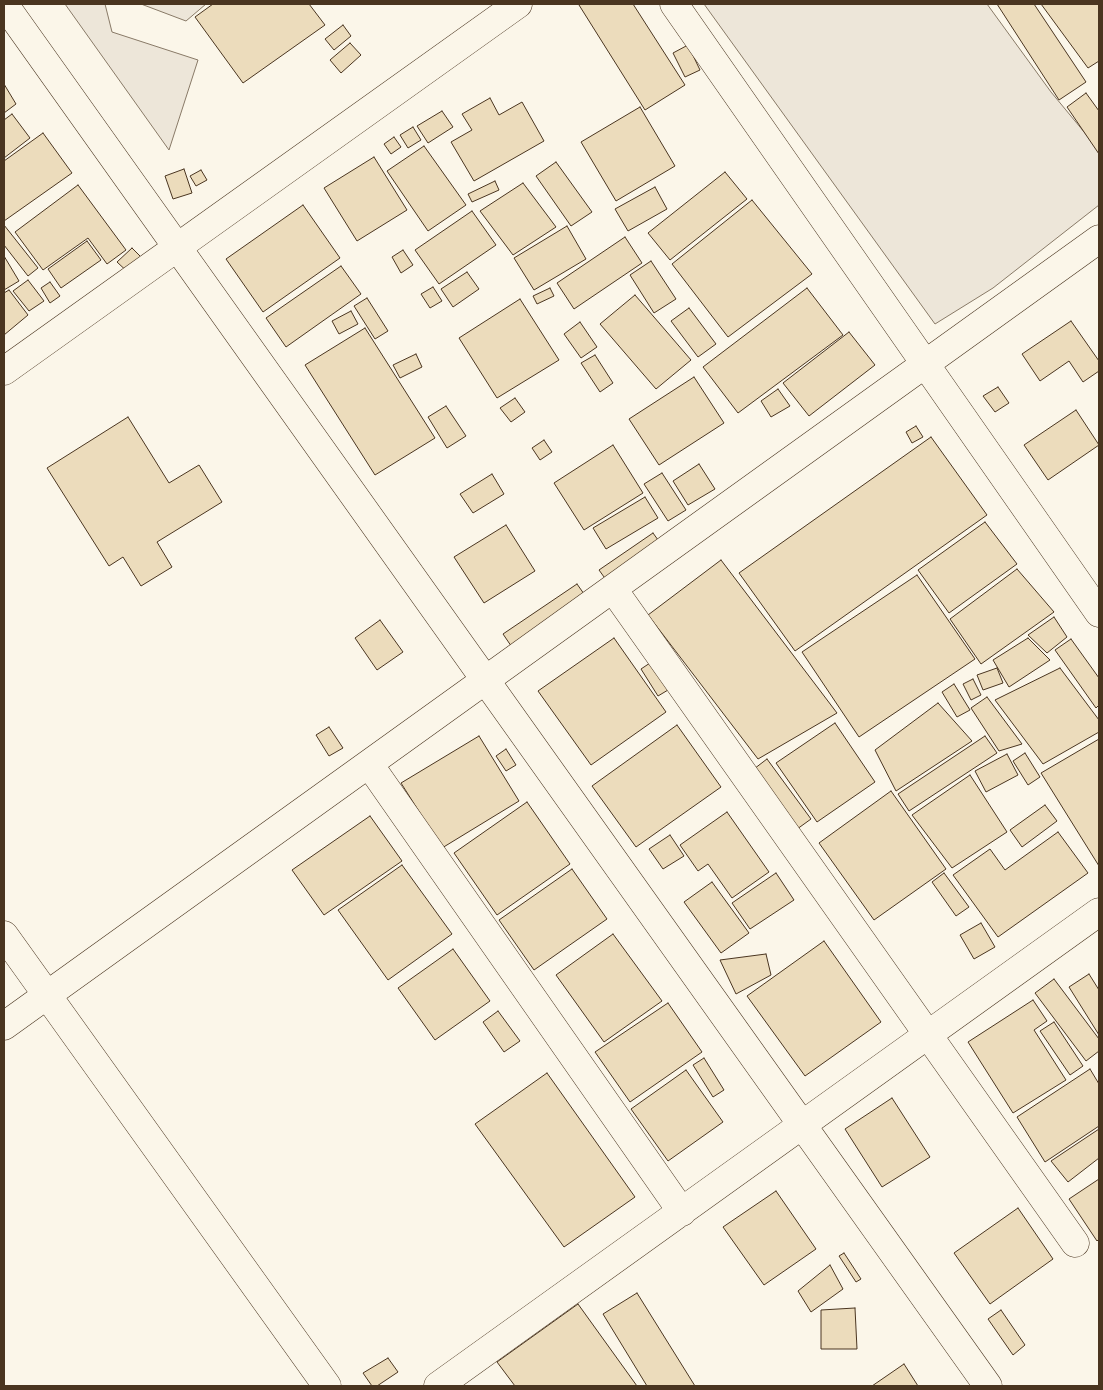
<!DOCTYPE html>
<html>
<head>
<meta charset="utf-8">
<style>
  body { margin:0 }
  #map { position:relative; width:1103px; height:1390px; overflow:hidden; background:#fbf6e9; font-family:Commissioner,sans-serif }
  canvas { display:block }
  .frame { position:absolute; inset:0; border:5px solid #4a3520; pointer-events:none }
</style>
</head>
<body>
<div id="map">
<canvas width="1103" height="1390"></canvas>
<div class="frame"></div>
</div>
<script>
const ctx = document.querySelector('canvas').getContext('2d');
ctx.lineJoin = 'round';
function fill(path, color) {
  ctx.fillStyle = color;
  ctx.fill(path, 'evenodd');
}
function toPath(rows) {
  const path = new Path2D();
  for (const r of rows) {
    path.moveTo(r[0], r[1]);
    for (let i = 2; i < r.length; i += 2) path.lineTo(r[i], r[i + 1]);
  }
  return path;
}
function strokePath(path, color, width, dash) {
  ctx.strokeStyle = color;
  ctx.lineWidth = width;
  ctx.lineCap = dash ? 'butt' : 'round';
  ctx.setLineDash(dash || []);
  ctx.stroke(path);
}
const green = toPath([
  [65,4,105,4,112,32,198,60,169,150,65,4],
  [141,4,206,4,186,21,141,4],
  [704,4,987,4,1051,92,1099,150,1099,205,993,288,935,324,704,4]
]);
fill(green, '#ede6d9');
strokePath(green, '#887966', 1);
const building = toPath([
  [213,4,309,4,325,25,243,83,195,17,213,4],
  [581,4,633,4,685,85,645,110,579,5,581,4],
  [997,4,1034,4,1086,82,1059,100,997,4],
  [1041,4,1099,4,1099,61,1088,68,1041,4],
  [343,25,351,36,334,50,325,39,343,25],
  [350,43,361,55,341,73,330,60,350,43],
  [688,45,700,70,685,77,673,53,688,45],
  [4,84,16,104,4,113,4,84],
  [1086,93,1099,111,1099,154,1067,107,1086,93],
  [490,98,499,115,522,102,544,141,474,181,451,142,472,130,462,114,490,98],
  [640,107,675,166,616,201,581,142,640,107],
  [442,111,453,127,428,143,417,126,442,111],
  [12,114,30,138,4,158,4,120,12,114],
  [413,127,421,140,408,148,400,135,413,127],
  [43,133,72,173,4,221,4,161,43,133],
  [394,137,401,147,391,154,384,144,394,137],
  [424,146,466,205,428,231,387,171,424,146],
  [374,157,407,210,357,241,324,188,374,157],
  [556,162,592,212,571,226,536,176,556,162],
  [184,169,192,193,173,199,165,176,184,169],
  [201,170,207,180,196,186,190,176,201,170],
  [725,172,747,199,670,260,648,233,725,172],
  [495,181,499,190,472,202,468,194,495,181],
  [523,183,556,227,513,255,480,211,523,183],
  [78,185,126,250,107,264,88,238,43,270,15,232,78,185],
  [655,187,667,209,628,231,615,209,655,187],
  [752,200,812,274,728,337,672,264,752,200],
  [303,205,340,258,263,312,226,259,303,205],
  [472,211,496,245,439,284,415,250,472,211],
  [4,225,38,268,28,276,4,245,4,225],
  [567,226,586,259,534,290,514,258,567,226],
  [625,237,642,263,574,309,557,283,625,237],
  [87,241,101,260,61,288,48,269,87,241],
  [132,248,145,261,131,275,117,262,132,248],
  [403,250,413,265,401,273,392,257,403,250],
  [4,256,19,281,4,290,4,256],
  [651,261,676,299,654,313,630,275,651,261],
  [341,266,361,294,286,347,266,318,341,266],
  [467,272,479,289,453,307,441,289,467,272],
  [28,280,44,301,29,311,13,291,28,280],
  [50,282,60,296,50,303,41,288,50,282],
  [433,287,442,301,430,308,421,294,433,287],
  [550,288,554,296,537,304,533,296,550,288],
  [807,288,843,335,738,413,703,367,807,288],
  [9,290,28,315,4,335,4,293,9,290],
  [635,295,691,360,656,389,600,324,635,295],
  [367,298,388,331,375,339,354,306,367,298],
  [520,299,559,360,497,398,459,338,520,299],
  [689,308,716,344,698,357,671,321,689,308],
  [351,311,358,324,339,334,332,321,351,311],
  [1071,321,1099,361,1099,371,1083,382,1069,361,1040,381,1022,354,1071,321],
  [580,322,597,347,581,358,564,334,580,322],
  [365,328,435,438,375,475,305,365,365,328],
  [849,332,875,365,809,416,783,383,849,332],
  [416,354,422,367,400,378,393,365,416,354],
  [595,355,613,383,600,392,581,363,595,355],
  [694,377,724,423,659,465,629,419,694,377],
  [998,387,1009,403,995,412,983,396,998,387],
  [778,389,790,406,771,417,761,401,778,389],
  [515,398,525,412,511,422,500,408,515,398],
  [446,406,466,436,447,448,428,417,446,406],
  [1076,410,1099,445,1048,480,1024,445,1076,410],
  [128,417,169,483,199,465,222,502,157,542,172,567,141,586,123,557,109,566,47,468,128,417],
  [916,426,923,437,912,443,906,432,916,426],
  [931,437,987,515,795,651,739,573,931,437],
  [544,440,552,452,540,460,532,448,544,440],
  [613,445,643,493,584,530,554,483,613,445],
  [699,464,715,489,688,505,673,481,699,464],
  [662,473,686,510,668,521,644,484,662,473],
  [492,474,504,494,473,513,460,494,492,474],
  [645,497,658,518,606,549,593,528,645,497],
  [985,522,1017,564,949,613,918,570,985,522],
  [506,525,535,571,484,603,454,557,506,525],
  [653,533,666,551,612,588,599,570,653,533],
  [721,560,837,713,758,759,648,615,721,560],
  [1017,569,1054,612,981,664,950,619,1017,569],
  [917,575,975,659,859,737,802,652,917,575],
  [577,584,594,608,520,659,503,634,577,584],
  [1054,617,1067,637,1047,653,1028,635,1054,617],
  [380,620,403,652,377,670,355,638,380,620],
  [614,638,666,712,591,765,538,691,614,638],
  [1028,638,1050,660,1009,687,993,660,1028,638],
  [1071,639,1099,678,1099,705,1096,708,1055,650,1071,639],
  [650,663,668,690,658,696,641,669,650,663],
  [997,668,1003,683,983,690,977,675,997,668],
  [1060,668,1099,720,1099,732,1043,764,995,700,1060,668],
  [973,679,981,695,971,700,963,684,973,679],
  [954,684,970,710,957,717,942,692,954,684],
  [987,697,1022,744,999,751,971,708,987,697],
  [938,703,972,741,896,791,875,750,938,703],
  [835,723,875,782,817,822,776,763,835,723],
  [677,725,721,787,636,847,592,786,677,725],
  [329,727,343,748,329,756,316,735,329,727],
  [479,736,519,801,442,848,401,783,479,736],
  [985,736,997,753,909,811,898,794,985,736],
  [1099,739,1099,866,1041,773,1099,739],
  [506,749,516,765,506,771,496,756,506,749],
  [1025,753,1040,777,1028,785,1013,761,1025,753],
  [1007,754,1018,775,986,792,975,771,1007,754],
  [767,759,811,819,793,832,750,772,767,759],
  [970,775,1007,832,952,868,912,815,970,775],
  [891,791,946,869,874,920,819,843,891,791],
  [527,802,570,864,497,915,454,853,527,802],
  [1045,805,1057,821,1022,847,1010,830,1045,805],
  [727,812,769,872,732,898,708,864,698,871,680,845,727,812],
  [370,816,402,861,324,915,292,870,370,816],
  [1058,832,1088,873,998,937,953,875,990,849,1005,870,1058,832],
  [670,835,684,856,663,869,649,849,670,835],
  [402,865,452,934,388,980,338,910,402,865],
  [572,869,607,919,534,970,499,920,572,869],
  [776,873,794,900,750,929,732,903,776,873],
  [944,873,969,907,956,916,932,882,944,873],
  [712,882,749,933,721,953,684,902,712,882],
  [981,923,995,947,974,959,960,935,981,923],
  [613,934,662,1001,604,1042,556,975,613,934],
  [824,941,881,1022,805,1076,747,996,824,941],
  [453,949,490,1001,435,1040,398,988,453,949],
  [766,954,771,975,736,994,720,960,766,954],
  [1089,974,1099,990,1099,1035,1069,987,1089,974],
  [1054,979,1099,1039,1099,1051,1086,1061,1035,993,1054,979],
  [1033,1000,1047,1021,1034,1030,1066,1080,1013,1113,968,1042,1033,1000],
  [668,1003,702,1052,630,1102,595,1052,668,1003],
  [498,1011,520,1041,504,1052,483,1022,498,1011],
  [1054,1022,1083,1066,1070,1075,1040,1031,1054,1022],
  [704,1058,724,1090,713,1097,693,1065,704,1058],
  [1090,1069,1099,1084,1099,1126,1045,1162,1017,1117,1090,1069],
  [686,1070,723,1122,668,1161,631,1109,686,1070],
  [547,1073,635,1197,564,1247,475,1124,547,1073],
  [892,1098,930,1157,882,1187,845,1129,892,1098],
  [1099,1129,1099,1158,1068,1182,1051,1161,1099,1129],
  [1099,1179,1099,1239,1097,1241,1069,1199,1099,1179],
  [776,1191,816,1249,764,1285,723,1227,776,1191],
  [1018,1208,1053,1259,990,1304,954,1253,1018,1208],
  [844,1253,861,1279,856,1282,839,1256,844,1253],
  [830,1265,843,1289,811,1312,798,1291,830,1265],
  [637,1293,695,1386,647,1386,603,1314,637,1293],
  [578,1304,637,1386,515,1386,497,1362,578,1304],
  [855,1308,857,1349,821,1349,821,1310,855,1308],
  [1001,1310,1025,1345,1013,1355,988,1319,1001,1310],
  [388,1358,398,1372,377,1386,372,1386,363,1373,388,1358],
  [904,1364,918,1386,872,1386,904,1364]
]);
fill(building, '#ecdcbc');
strokePath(building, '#4a3520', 1);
const minor = toPath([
  [4,4,988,1386],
  [674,4,1099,613],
  [4,371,518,4],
  [613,589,1075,1243],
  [369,764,682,1212],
  [4,935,327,1386],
  [4,1026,1099,239],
  [438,1386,1099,912]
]);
strokePath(minor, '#4a3520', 29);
strokePath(minor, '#fbf6e9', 28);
</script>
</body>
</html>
